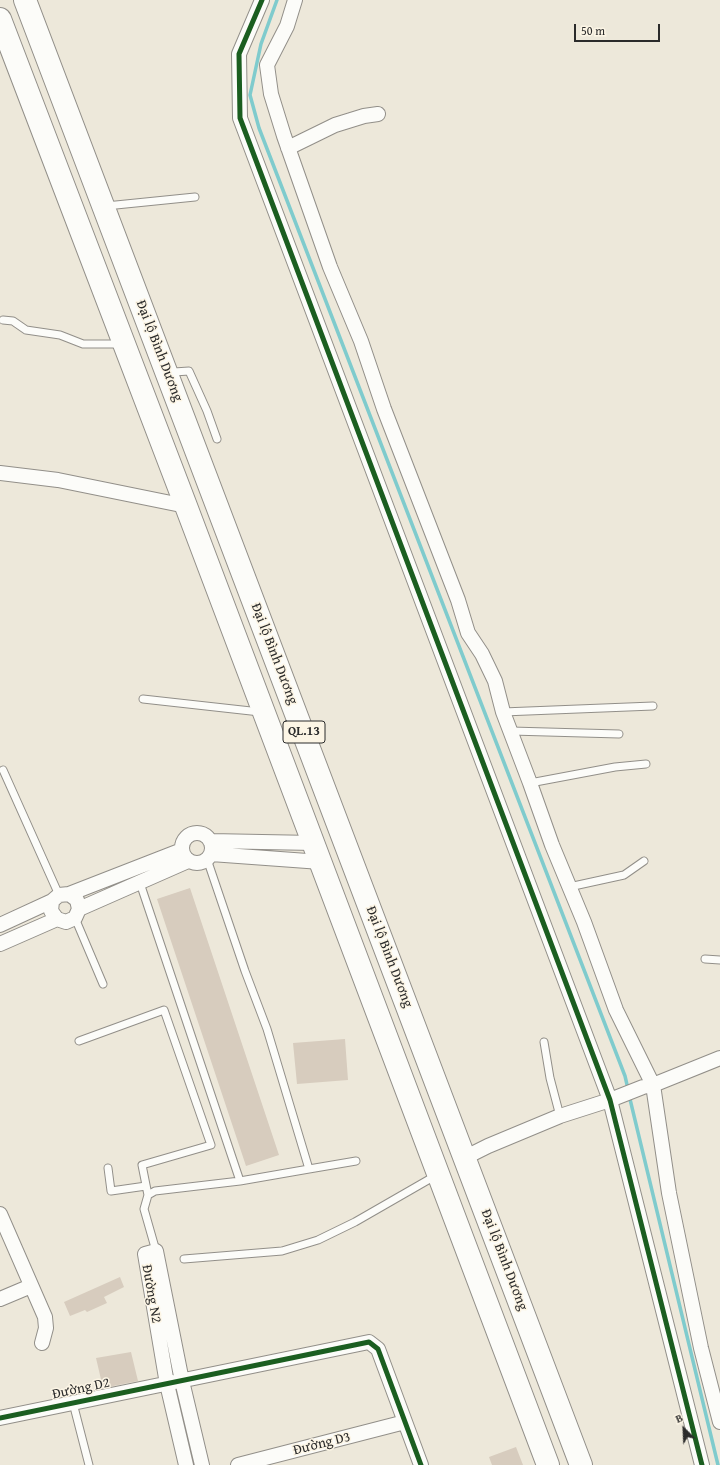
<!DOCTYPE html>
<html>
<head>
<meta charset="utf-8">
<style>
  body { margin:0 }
  #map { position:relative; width:720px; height:1465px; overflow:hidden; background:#ede8da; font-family:"Gentium Book Plus",serif }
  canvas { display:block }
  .north { position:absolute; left:664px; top:1409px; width:40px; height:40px; -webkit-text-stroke:3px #fcf5e5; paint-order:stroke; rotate:336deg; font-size:11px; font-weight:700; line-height:16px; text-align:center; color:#2b2b2b }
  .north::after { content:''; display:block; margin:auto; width:14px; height:18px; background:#2b2b2b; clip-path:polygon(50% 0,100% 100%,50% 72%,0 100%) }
  .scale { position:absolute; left:574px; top:24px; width:86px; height:18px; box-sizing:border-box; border:2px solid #2b2b2b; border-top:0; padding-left:5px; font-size:12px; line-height:14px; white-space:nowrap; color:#2b2b2b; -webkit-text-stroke:3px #fcf5e5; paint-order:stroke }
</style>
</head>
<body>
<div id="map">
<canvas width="720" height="1465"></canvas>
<div class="north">B</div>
<div class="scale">50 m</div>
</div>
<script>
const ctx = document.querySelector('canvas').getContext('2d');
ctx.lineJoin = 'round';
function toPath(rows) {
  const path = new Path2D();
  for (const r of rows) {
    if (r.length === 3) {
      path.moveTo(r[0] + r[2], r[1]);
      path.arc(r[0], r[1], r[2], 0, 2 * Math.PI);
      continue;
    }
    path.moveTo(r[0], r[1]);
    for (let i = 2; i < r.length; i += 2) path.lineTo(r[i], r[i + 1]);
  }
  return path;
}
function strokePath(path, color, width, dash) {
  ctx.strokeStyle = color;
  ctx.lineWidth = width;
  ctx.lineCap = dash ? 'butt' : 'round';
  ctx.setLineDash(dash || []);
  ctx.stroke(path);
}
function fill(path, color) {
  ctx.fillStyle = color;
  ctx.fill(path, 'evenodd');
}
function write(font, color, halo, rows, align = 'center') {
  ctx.font = font + ' "Gentium Book Plus",serif';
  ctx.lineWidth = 3;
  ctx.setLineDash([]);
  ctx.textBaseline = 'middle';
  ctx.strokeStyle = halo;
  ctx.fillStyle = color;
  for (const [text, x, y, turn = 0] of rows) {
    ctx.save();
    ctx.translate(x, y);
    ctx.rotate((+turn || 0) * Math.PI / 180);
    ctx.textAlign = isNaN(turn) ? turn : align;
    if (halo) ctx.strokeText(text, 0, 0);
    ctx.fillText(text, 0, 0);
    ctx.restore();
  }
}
strokePath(toPath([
  [277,0,261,44,250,95,259,128,625,1076,628,1089],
  [629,1095,718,1465]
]), '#7fcbcd', 3.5);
fill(toPath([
  [190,888,279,1155,246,1166,157,899],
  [345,1039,348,1080,297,1084,293,1043],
  [120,1277,124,1287,104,1297,107,1303,87,1312,85,1310,70,1316,64,1302],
  [131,1352,138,1381,103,1388,96,1358],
  [516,1447,523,1465,492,1465,489,1457]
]), '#d7ccbe');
const lane = toPath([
  [106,206,195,197],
  [3,320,13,321,26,330,60,335,83,344,121,344],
  [170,368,174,372,189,371,207,411,217,439],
  [143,699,260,712],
  [503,712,653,706],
  [511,731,619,734],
  [3,770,59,895],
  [530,783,615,767,646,764],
  [140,883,240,1181],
  [569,887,624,875,644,861],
  [75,918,103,984],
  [705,959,720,960],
  [79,1041,164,1010,211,1145,142,1165,148,1195],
  [544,1042,550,1078,560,1116],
  [108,1168,111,1191,146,1186],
  [309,1169,356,1161],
  [156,1251,144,1209,148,1195,155,1191,240,1181,309,1169,267,1029,245,971,207,859],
  [184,1259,282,1251,318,1240,355,1222,435,1176],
  [73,1403,89,1465]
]);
const street = toPath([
  [262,0,239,54,240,118,610,1100,702,1465],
  [295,0,287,26,267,65,271,94,284,136,330,267,361,341,384,409,458,600,468,633,482,654,495,681,503,712,530,783,552,845,584,922,616,1010,653,1085,669,1193,701,1348,720,1422],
  [288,148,335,125,364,116,378,114],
  [0,473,58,480,186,506],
  [197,848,15],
  [210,841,314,843],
  [211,854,321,862],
  [69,894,182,850],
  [79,909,188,861],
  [0,925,52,901,59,895,69,894,77,900,79,909,75,918,66,922,57,919,51,911,52,901],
  [0,944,57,919],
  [466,1157,488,1146,560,1116,610,1100,643,1087,653,1085,720,1058],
  [0,1214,45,1317,46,1328,42,1343],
  [0,1299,31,1286],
  [0,1418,369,1342,378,1349,421,1465],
  [186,1465,167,1384,145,1254,156,1251,182,1381,202,1465],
  [238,1465,405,1422]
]);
const highway = toPath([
  [25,0,581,1465],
  [0,19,186,506,548,1465]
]);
strokePath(lane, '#928f89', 9);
strokePath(street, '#928f89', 16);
strokePath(highway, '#928f89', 24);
strokePath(lane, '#fcfcf9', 7);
strokePath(street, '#fcfcf9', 14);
strokePath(highway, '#fcfcf9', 22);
strokePath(toPath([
  [262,0,239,54,240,118,610,1100,702,1465],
  [0,1418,369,1342,378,1349,421,1465]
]), '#1b5e20', 5);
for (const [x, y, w] of [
  [304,732,42]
]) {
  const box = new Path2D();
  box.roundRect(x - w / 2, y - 11, w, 22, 3);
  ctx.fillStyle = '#fcf5e5';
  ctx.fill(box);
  strokePath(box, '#2b2b2b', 1);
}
write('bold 13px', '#2b2b2b', null, [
  ["QL.13",304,732]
]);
write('14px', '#2b2b2b', '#fcf5e5', [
  ["Đại lộ Bình Dương",159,351,69],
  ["Đại lộ Bình Dương",274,654,69],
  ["Đại lộ Bình Dương",389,957,69],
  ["Đại lộ Bình Dương",504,1260,69],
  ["Đường N2",151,1294,80],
  ["Đường D2",81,1389,-12],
  ["Đường D3",322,1444,-14]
]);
</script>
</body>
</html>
